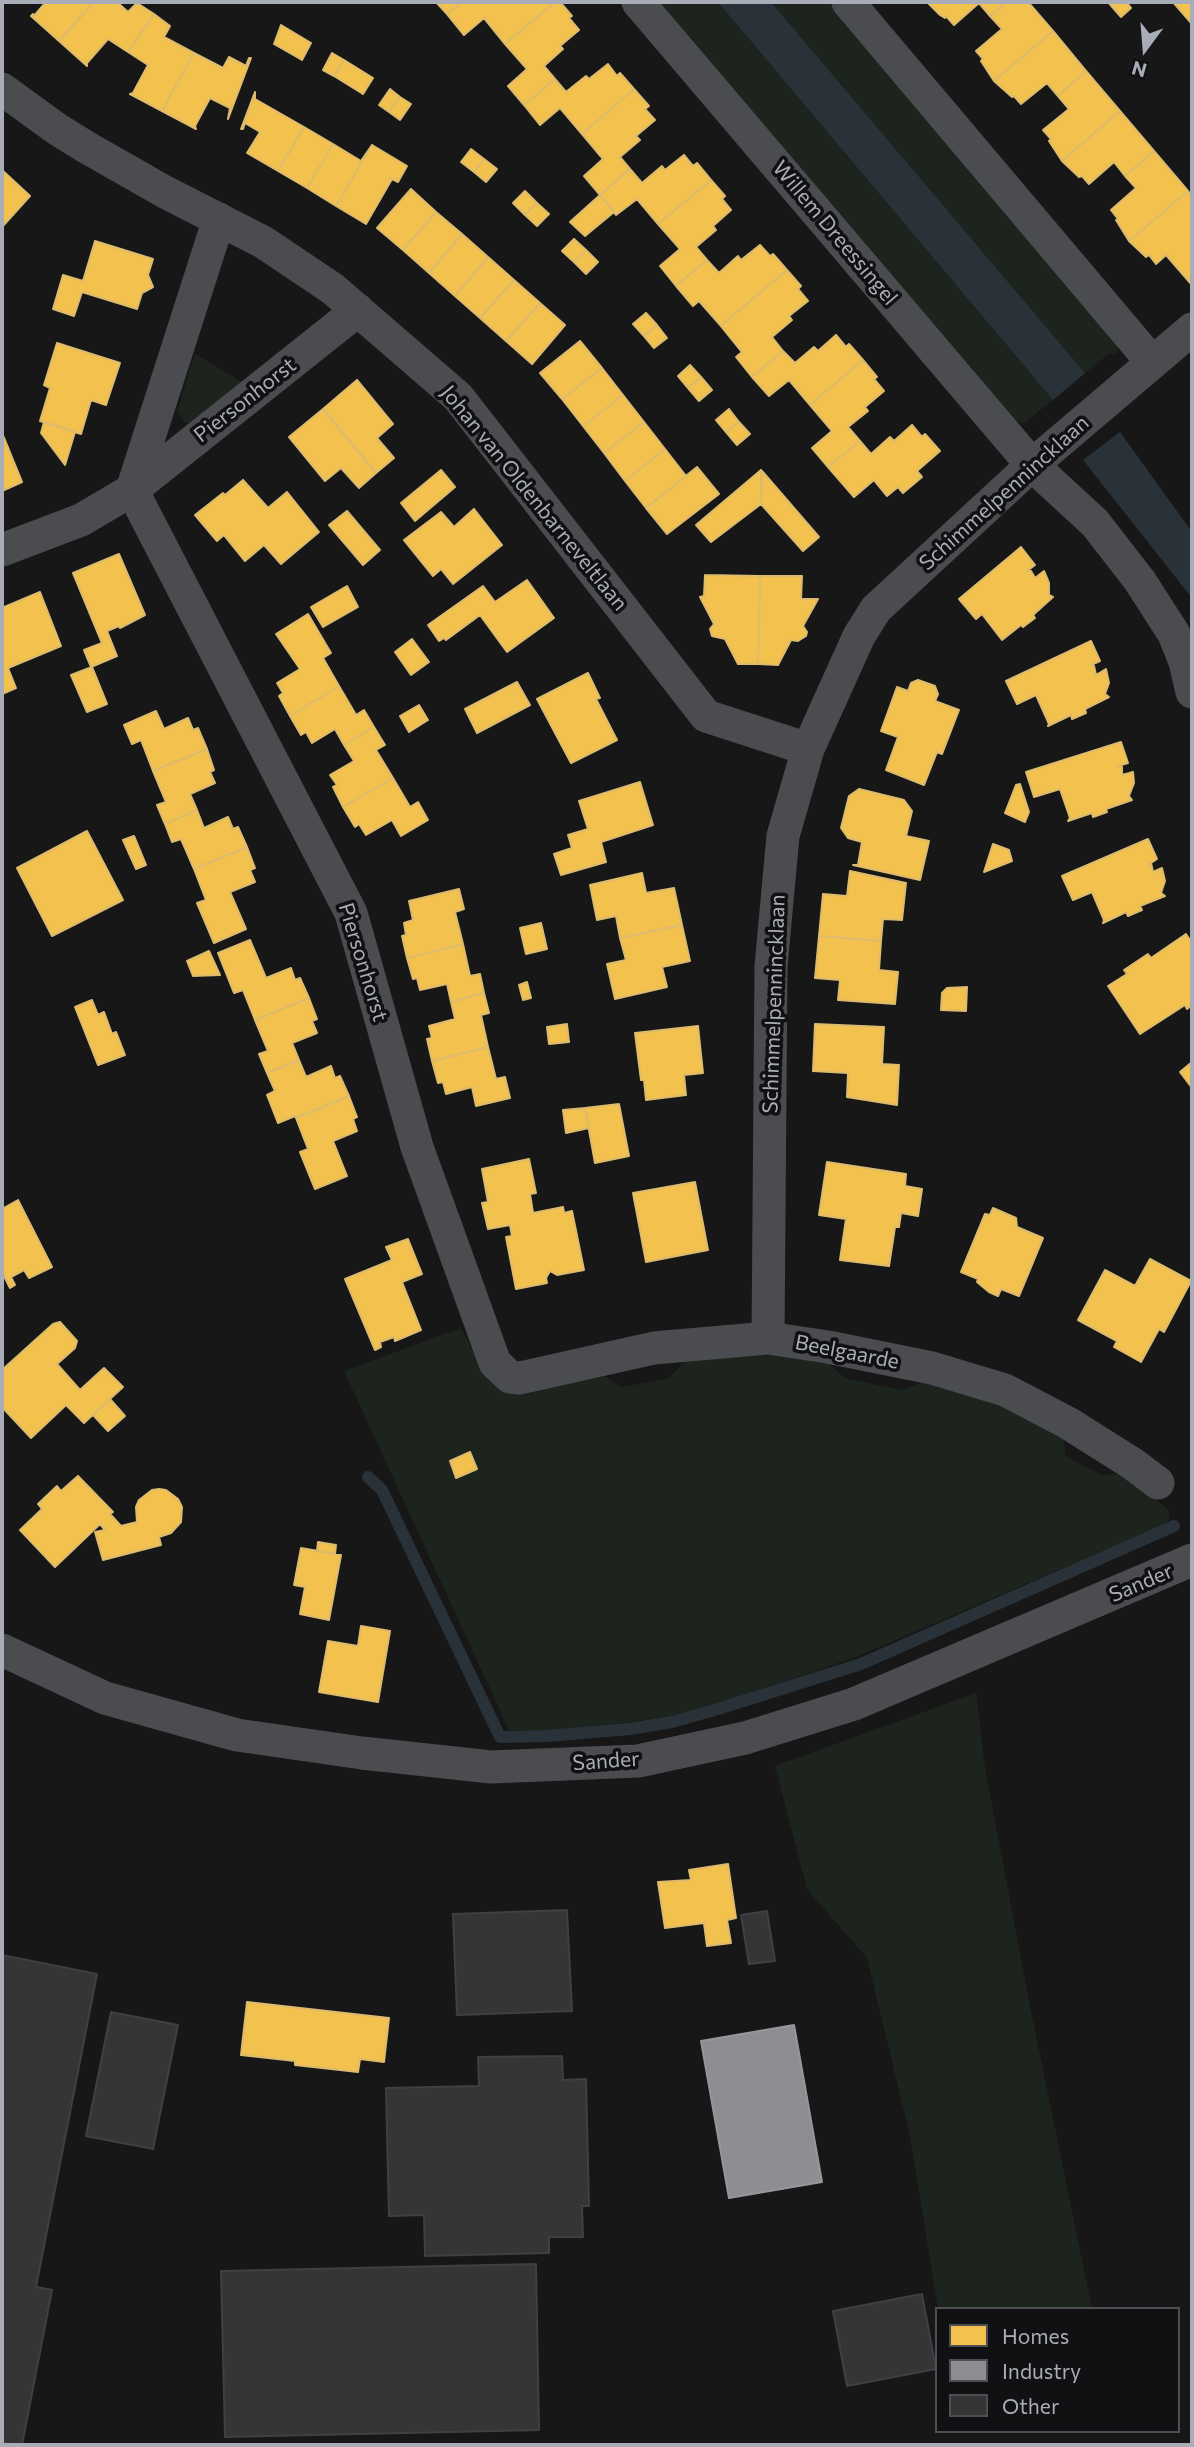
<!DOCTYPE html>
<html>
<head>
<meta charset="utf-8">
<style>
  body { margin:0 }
  #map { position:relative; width:1194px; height:2447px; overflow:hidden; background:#171717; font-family:Commissioner,sans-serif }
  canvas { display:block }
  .frame { position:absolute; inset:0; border:4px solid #a8adb8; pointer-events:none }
  .legend { position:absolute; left:935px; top:2307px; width:245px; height:126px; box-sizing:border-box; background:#111113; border:2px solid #4d4f55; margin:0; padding:9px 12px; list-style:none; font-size:21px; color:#a8adb8 }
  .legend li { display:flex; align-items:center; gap:14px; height:35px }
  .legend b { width:35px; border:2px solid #4d4f55 }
  .north { position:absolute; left:1110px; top:14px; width:70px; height:70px; -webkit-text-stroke:5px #111113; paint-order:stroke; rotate:196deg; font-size:19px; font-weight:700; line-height:28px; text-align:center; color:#a8adb8 }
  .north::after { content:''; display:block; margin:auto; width:24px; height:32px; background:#a8adb8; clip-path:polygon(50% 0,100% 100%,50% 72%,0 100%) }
</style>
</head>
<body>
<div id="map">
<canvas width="1194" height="2447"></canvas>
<div class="frame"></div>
<ul class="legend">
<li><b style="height:19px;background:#f2c14e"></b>Homes</li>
<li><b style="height:19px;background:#8d8d92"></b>Industry</li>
<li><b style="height:19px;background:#353536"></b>Other</li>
</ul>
<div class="north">N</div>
</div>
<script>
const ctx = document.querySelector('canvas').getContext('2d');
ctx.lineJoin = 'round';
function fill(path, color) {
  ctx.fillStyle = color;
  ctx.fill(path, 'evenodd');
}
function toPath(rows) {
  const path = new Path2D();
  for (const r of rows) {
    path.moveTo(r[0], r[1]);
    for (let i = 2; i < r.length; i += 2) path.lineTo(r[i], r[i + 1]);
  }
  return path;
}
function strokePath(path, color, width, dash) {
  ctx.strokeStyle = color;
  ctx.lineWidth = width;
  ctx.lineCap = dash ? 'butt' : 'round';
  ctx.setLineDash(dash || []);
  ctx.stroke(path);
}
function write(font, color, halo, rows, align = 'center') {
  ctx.font = font + ' Commissioner,sans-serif';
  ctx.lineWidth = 7;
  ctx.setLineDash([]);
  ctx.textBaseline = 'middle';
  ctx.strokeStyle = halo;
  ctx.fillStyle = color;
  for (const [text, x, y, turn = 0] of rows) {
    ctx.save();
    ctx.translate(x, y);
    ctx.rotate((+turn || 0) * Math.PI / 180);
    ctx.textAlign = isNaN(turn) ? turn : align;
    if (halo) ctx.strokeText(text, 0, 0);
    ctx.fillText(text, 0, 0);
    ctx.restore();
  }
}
fill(toPath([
  [660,2,718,2,1053,400,1024,423,1014,421],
  [771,2,831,2,1117,341,1117,354,1110,353,1085,373],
  [195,354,244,383,190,424,184,422,177,411],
  [461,1328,489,1380,502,1391,560,1380,605,1376,621,1387,668,1379,687,1359,780,1355,826,1361,845,1378,900,1390,927,1381,1002,1402,1062,1434,1066,1456,1101,1475,1124,1474,1165,1507,1169,1512,1169,1519,1165,1524,856,1657,718,1704,670,1716,618,1724,563,1730,509,1730,344,1371],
  [976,1693,985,1768,1029,2001,1092,2309,938,2309,910,2136,867,1958,807,1889,775,1766]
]), '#1d241e');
fill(toPath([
  [718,2,771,2,1085,373,1053,400],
  [1120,432,1192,532,1192,598,1083,460]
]), '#2a3239');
const homes = toPath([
  [46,2,94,2,59,41,31,16,33,14,34,16,46,2],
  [94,2,117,2,128,12,137,3,154,14,128,52,108,39,87,63,87,66,59,41,94,2],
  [436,2,462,2,447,14,436,2],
  [462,2,555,2,505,44,484,18,464,35,447,14,462,2],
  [555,2,560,2,572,16,569,18,579,30,560,46,563,49,544,66,555,79,524,105,508,86,527,69,505,44,555,2],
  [927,2,1007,2,990,16,979,3,954,25,946,16,945,18,940,15,927,2],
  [1007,2,1028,2,1053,31,994,81,981,61,983,59,976,51,1002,29,990,16,1007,2],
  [1108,2,1126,2,1131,8,1121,17,1108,2],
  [1173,2,1192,2,1192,24,1173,2],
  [154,14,170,26,164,37,194,53,162,111,130,94,133,93,148,65,128,52,154,14],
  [281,25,311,43,302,60,274,44,281,25],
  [1053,31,1086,71,1058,96,1047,83,1021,104,1014,96,1012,97,994,81,1053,31],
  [194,53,223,68,229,57,246,66,249,58,251,58,228,119,230,108,210,98,195,126,196,129,162,111,194,53],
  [332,53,344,60,334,76,323,70,332,53],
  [344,60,373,78,363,94,334,76,344,60],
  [608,64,617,76,620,73,634,89,582,134,560,108,540,125,524,105,555,79,566,92,586,76,589,79,608,64],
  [1086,71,1120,111,1062,161,1049,141,1051,139,1043,130,1069,109,1058,96,1086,71],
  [390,89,400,97,389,112,379,105,390,89],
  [634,89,649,106,645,109,655,120,636,136,640,140,620,157,630,169,600,195,584,176,603,159,582,134,634,89],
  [255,92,255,99,304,127,278,171,247,153,260,132,245,123,243,129,241,129,255,92],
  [400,97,411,104,400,120,389,112,400,97],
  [1120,111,1154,151,1125,176,1114,162,1089,184,1082,176,1079,177,1062,161,1120,111],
  [304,127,333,144,307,188,278,171,304,127],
  [333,144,361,161,372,145,336,206,307,188,333,144],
  [372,145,407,166,398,182,392,179,366,224,336,206,372,145],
  [471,149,484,159,474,172,461,162,471,149],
  [1154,151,1188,191,1129,241,1116,220,1118,219,1111,210,1136,188,1125,176,1154,151],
  [684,155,693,166,697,163,711,180,658,224,637,199,616,215,600,195,630,169,642,183,662,166,665,170,684,155],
  [484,159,497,169,486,182,474,172,484,159],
  [2,170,30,196,2,227,2,170],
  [711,180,725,196,722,199,731,210,713,226,716,230,696,247,707,260,676,286,660,266,680,249,658,224,711,180],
  [411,189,436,212,403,250,377,228,411,189],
  [525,191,537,203,525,215,513,203,525,191],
  [1188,191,1192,197,1192,285,1166,255,1156,264,1149,255,1146,257,1129,241,1188,191],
  [600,195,614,212,585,236,570,222,600,195],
  [537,203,549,214,537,226,525,215,537,203],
  [436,212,462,234,429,273,403,250,436,212],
  [462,234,488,257,455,296,429,273,462,234],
  [574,239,586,250,574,262,562,251,574,239],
  [95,241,153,259,148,275,153,287,142,293,137,309,82,292,74,316,53,309,63,275,83,281,95,241],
  [760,245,770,256,773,254,787,270,721,326,699,301,693,306,676,286,707,260,719,273,738,256,741,260,760,245],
  [586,250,598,262,586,274,574,262,586,250],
  [488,257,514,280,480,318,455,296,488,257],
  [787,270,801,286,798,289,808,301,789,316,792,320,772,337,783,351,752,377,736,357,742,352,721,326,787,270],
  [514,280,540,303,506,341,480,318,514,280],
  [540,303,565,325,532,364,506,341,540,303],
  [646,313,657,325,644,336,633,324,646,313],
  [657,325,667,338,654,348,644,336,657,325],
  [836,335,846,347,849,344,863,360,810,405,789,380,769,396,752,377,783,351,795,363,814,347,818,351,836,335],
  [580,341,602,368,562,399,540,373,580,341],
  [57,343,120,363,106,405,91,400,81,434,40,421,50,388,44,385,57,343],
  [863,360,877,377,874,379,884,391,865,407,868,411,848,427,860,441,828,467,812,448,832,431,810,405,863,360],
  [690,365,701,377,688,388,678,376,690,365],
  [602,368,623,395,583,426,562,399,602,368],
  [701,377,712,390,699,401,688,388,701,377],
  [357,380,393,424,377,438,394,458,376,473,323,409,357,380],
  [623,395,644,422,604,453,583,426,623,395],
  [323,409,376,473,359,488,341,468,325,481,289,437,323,409],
  [729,409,739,422,726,432,716,420,729,409],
  [44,422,75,432,65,465,41,433,44,422],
  [644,422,665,449,625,481,604,453,644,422],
  [739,422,750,434,737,445,726,432,739,422],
  [912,425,922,437,925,434,940,451,917,471,922,477,903,493,898,487,887,496,874,480,854,497,828,467,860,441,871,454,890,437,894,441,912,425],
  [2,433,22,482,2,491,2,433],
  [665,449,686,476,646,508,625,481,665,449],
  [697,467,719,494,667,534,646,508,697,467],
  [441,470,455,487,415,521,401,503,441,470],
  [761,470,761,504,711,542,696,525,761,470],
  [762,471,819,537,803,551,761,504,762,471],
  [243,480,268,508,287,492,319,532,281,564,264,545,245,561,224,535,217,541,195,515,223,493,225,495,243,480],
  [474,509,502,545,453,584,441,569,433,576,404,540,441,512,454,527,474,509],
  [347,511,380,550,363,565,329,525,347,511],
  [1021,547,1035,565,1027,571,1031,571,1035,578,1044,571,1049,583,1049,595,1053,597,1033,615,1035,618,1023,627,1021,625,1002,640,982,614,976,619,959,599,1021,547],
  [119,554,145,615,120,628,119,626,107,631,117,656,91,667,84,650,102,643,73,573,119,554],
  [705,575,760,576,758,664,738,664,725,639,712,636,710,629,714,624,700,597,704,596,705,575],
  [760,576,802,576,801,599,818,599,803,626,807,632,806,636,798,641,791,640,778,665,758,664,760,576],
  [527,580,554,618,507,652,480,615,446,640,444,638,439,641,428,625,483,586,495,602,527,580],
  [347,586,358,607,323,627,311,607,347,586],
  [40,592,61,646,8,668,16,688,2,694,2,608,40,592],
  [308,614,331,653,323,658,339,686,290,716,279,696,283,693,277,683,300,669,276,634,308,614],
  [412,639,429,662,411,675,395,652,412,639],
  [1091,641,1100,661,1091,665,1094,666,1096,675,1106,669,1109,683,1105,694,1109,697,1085,709,1086,713,1072,719,1071,715,1048,726,1049,724,1036,695,1017,704,1006,681,1091,641],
  [92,667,107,704,87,712,71,675,92,667],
  [588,673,600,698,596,699,617,740,571,763,537,699,588,673],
  [918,680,935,686,938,694,935,701,959,710,942,754,937,752,924,785,886,770,898,737,881,731,897,687,908,691,911,683,918,680],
  [517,682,530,705,477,733,465,709,517,682],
  [339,686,356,715,364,710,374,727,344,745,335,729,312,743,306,732,301,735,290,716,339,686],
  [419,705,428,720,409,732,400,716,419,705],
  [156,711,164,729,188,718,193,730,198,728,207,749,153,771,141,740,132,744,124,725,156,711],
  [374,727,385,745,376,750,393,778,343,807,333,787,337,785,330,775,354,761,344,745,374,727],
  [1121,742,1128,763,1118,766,1122,767,1122,775,1133,772,1134,783,1129,796,1132,800,1106,809,1107,812,1093,817,1092,813,1068,821,1070,818,1060,789,1034,797,1026,772,1121,742],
  [207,749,214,770,210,772,215,783,190,794,197,810,165,824,157,805,166,802,153,771,207,749],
  [393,778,410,807,418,802,428,820,401,836,392,820,366,835,359,824,355,827,343,807,393,778],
  [640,782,653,825,601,842,606,862,561,875,554,854,572,848,568,835,588,829,579,801,640,782],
  [1020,784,1029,812,1025,822,1005,813,1016,785,1020,784],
  [859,789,904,800,912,811,906,836,929,841,920,880,853,865,858,865,862,842,848,838,841,828,849,796,859,789],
  [197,810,204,828,228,817,233,829,238,827,247,847,194,869,181,839,172,842,165,824,197,810],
  [87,831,123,900,52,936,17,868,87,831],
  [134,836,146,865,136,869,123,840,134,836],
  [1148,839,1157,859,1148,865,1151,863,1153,872,1162,868,1165,881,1161,893,1165,896,1140,906,1142,910,1128,916,1126,912,1103,923,1104,920,1092,892,1073,900,1062,876,1148,839],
  [993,844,1009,850,1012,861,984,872,993,844],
  [247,847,255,868,250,870,255,882,230,892,246,929,214,943,197,903,206,900,194,869,247,847],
  [850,871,906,883,902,920,883,919,881,941,819,936,823,894,847,896,850,871],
  [642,873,646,893,674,888,682,925,620,938,616,916,597,920,590,885,642,873],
  [459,889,464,909,455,912,463,944,407,958,402,936,406,935,404,923,413,920,409,901,459,889],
  [541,923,547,949,526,954,520,928,541,923],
  [682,925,690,961,662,967,667,987,615,999,607,964,626,960,620,938,682,925],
  [1186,934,1192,943,1192,1005,1187,1009,1185,1005,1140,1034,1108,986,1127,974,1124,970,1148,954,1151,958,1186,934],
  [819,936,881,941,879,970,898,972,895,1004,838,1000,840,980,815,978,819,936],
  [250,940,266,978,291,968,295,980,300,978,309,998,255,1020,243,990,234,993,218,953,250,940],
  [463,944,470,976,480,974,484,993,451,1002,447,984,420,990,417,978,413,979,407,958,463,944],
  [209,951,220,975,193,976,187,961,209,951],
  [527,982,531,998,523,1000,519,985,527,982],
  [967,987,966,1011,941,1010,942,993,947,988,967,987],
  [484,993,489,1013,481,1015,488,1047,432,1061,427,1039,432,1038,429,1026,455,1019,451,1002,484,993],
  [309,998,317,1019,312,1021,317,1033,292,1043,299,1060,267,1073,259,1054,268,1051,255,1020,309,998],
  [92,1000,98,1015,104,1012,112,1034,116,1032,125,1055,98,1065,75,1007,92,1000],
  [567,1024,569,1042,549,1044,547,1027,567,1024],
  [815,1024,884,1027,882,1064,899,1065,897,1105,847,1097,848,1073,813,1071,815,1024],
  [698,1026,703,1073,684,1075,686,1095,646,1100,644,1080,641,1080,635,1033,698,1026],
  [488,1047,496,1079,505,1077,510,1098,476,1106,472,1087,446,1094,443,1082,438,1083,432,1061,488,1047],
  [299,1060,306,1077,331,1066,335,1078,340,1076,349,1096,296,1118,295,1116,278,1123,267,1095,275,1091,267,1073,299,1060],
  [1192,1062,1192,1088,1180,1072,1192,1062],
  [349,1096,357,1117,353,1119,357,1131,333,1141,347,1176,315,1189,300,1152,308,1149,296,1118,349,1096],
  [619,1104,629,1156,595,1163,585,1108,619,1104],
  [585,1108,589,1128,566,1133,563,1110,585,1108],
  [529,1159,536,1193,530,1194,533,1213,563,1207,564,1213,572,1211,584,1270,557,1275,550,1271,546,1278,547,1283,516,1289,506,1237,512,1236,510,1225,488,1229,482,1203,488,1202,482,1169,529,1159],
  [827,1162,906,1174,905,1186,922,1189,918,1216,901,1213,899,1227,895,1227,889,1266,840,1260,846,1219,819,1215,827,1162],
  [695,1182,708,1250,646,1262,633,1193,695,1182],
  [18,1200,52,1267,29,1278,24,1270,11,1277,15,1285,10,1288,2,1272,2,1209,18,1200],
  [993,1208,1016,1218,1017,1227,1043,1238,1019,1296,1001,1289,998,1296,989,1292,977,1282,978,1279,961,1272,985,1214,990,1215,993,1208],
  [408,1239,422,1274,402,1282,421,1330,395,1341,394,1337,380,1342,381,1347,375,1350,345,1279,392,1260,386,1247,408,1239],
  [1150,1259,1191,1281,1164,1332,1159,1329,1141,1362,1114,1347,1117,1341,1078,1320,1105,1270,1135,1286,1150,1259],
  [60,1322,77,1341,75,1348,57,1364,80,1390,104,1368,123,1387,84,1423,66,1405,31,1438,2,1407,2,1370,53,1324,60,1322],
  [110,1399,125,1416,108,1431,93,1415,110,1399],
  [470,1452,477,1469,456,1478,450,1461,470,1452],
  [78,1476,113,1512,110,1514,121,1526,137,1522,136,1507,139,1500,152,1490,159,1489,166,1490,178,1499,182,1507,181,1522,171,1533,159,1537,161,1545,103,1560,95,1532,105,1530,100,1524,55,1567,20,1530,42,1509,38,1504,57,1486,61,1491,78,1476],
  [318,1542,336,1545,335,1554,317,1551,318,1542],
  [301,1548,341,1555,329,1620,300,1614,305,1587,294,1585,301,1548],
  [361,1626,390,1631,378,1702,319,1692,328,1641,358,1646,361,1626],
  [728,1864,736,1918,727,1920,731,1943,707,1946,704,1923,665,1928,658,1882,691,1880,689,1870,728,1864],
  [247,2002,389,2018,384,2062,360,2059,358,2072,295,2065,295,2061,241,2055,247,2002]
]);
fill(homes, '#f2c14e');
strokePath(homes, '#dcbb6e', 2);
const industry = toPath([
  [794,2025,822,2182,729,2198,701,2041,794,2025]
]);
fill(industry, '#8d8d92');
strokePath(industry, '#95979d', 2);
strokePath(toPath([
  [368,1477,382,1490,500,1737,547,1736,630,1729,672,1722,718,1709,861,1664,1174,1526]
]), '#2a3239', 12);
const building = toPath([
  [567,1910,572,2011,457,2015,453,1914,567,1910],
  [767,1911,775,1961,749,1964,741,1915,767,1911],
  [2,1955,97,1974,36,2287,52,2290,22,2445,2,2443,2,1955],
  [111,2012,178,2025,153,2149,86,2136,111,2012],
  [562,2056,563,2080,586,2079,589,2206,582,2206,583,2237,549,2237,549,2253,425,2256,424,2215,389,2216,386,2088,479,2086,478,2057,562,2056],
  [536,2264,539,2430,225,2437,221,2271,536,2264],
  [922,2294,936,2369,847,2386,833,2311,922,2294]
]);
fill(building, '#353536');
strokePath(building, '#3f4043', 2);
strokePath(toPath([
  [638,2,1032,465,1095,523,1140,581,1174,634,1185,662,1192,692],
  [848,2,1152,362],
  [2,89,57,129,86,147,165,192,263,242,333,289,458,397,706,716,808,749],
  [219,219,132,490,351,913,417,1147,495,1363,510,1377,520,1378,654,1348,768,1338,828,1347,932,1368,1005,1390,1068,1423,1133,1464,1158,1483],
  [2,550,81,520,132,490,358,310],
  [768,1338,771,966,783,836,808,749,859,636,876,609,1032,465,1192,329],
  [2,1650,105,1698,237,1735,362,1753,491,1767,638,1761,745,1738,854,1704,1192,1560]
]), '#4b4c50', 33);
write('21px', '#a8adb8', '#111113', [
  ["Willem Dreessingel",835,233,50],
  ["Piersonhorst",245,400,-38],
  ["Schimmelpennincklaan",1004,493,-42],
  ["Johan van Oldenbarneveltlaan",534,498,51],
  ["Piersonhorst",363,962,73],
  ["Schimmelpennincklaan",774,1004,-88],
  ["Beelgaarde",847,1352,11],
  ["Sander",1141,1583,-23],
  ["Sander",606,1761,-4]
]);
</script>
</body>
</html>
